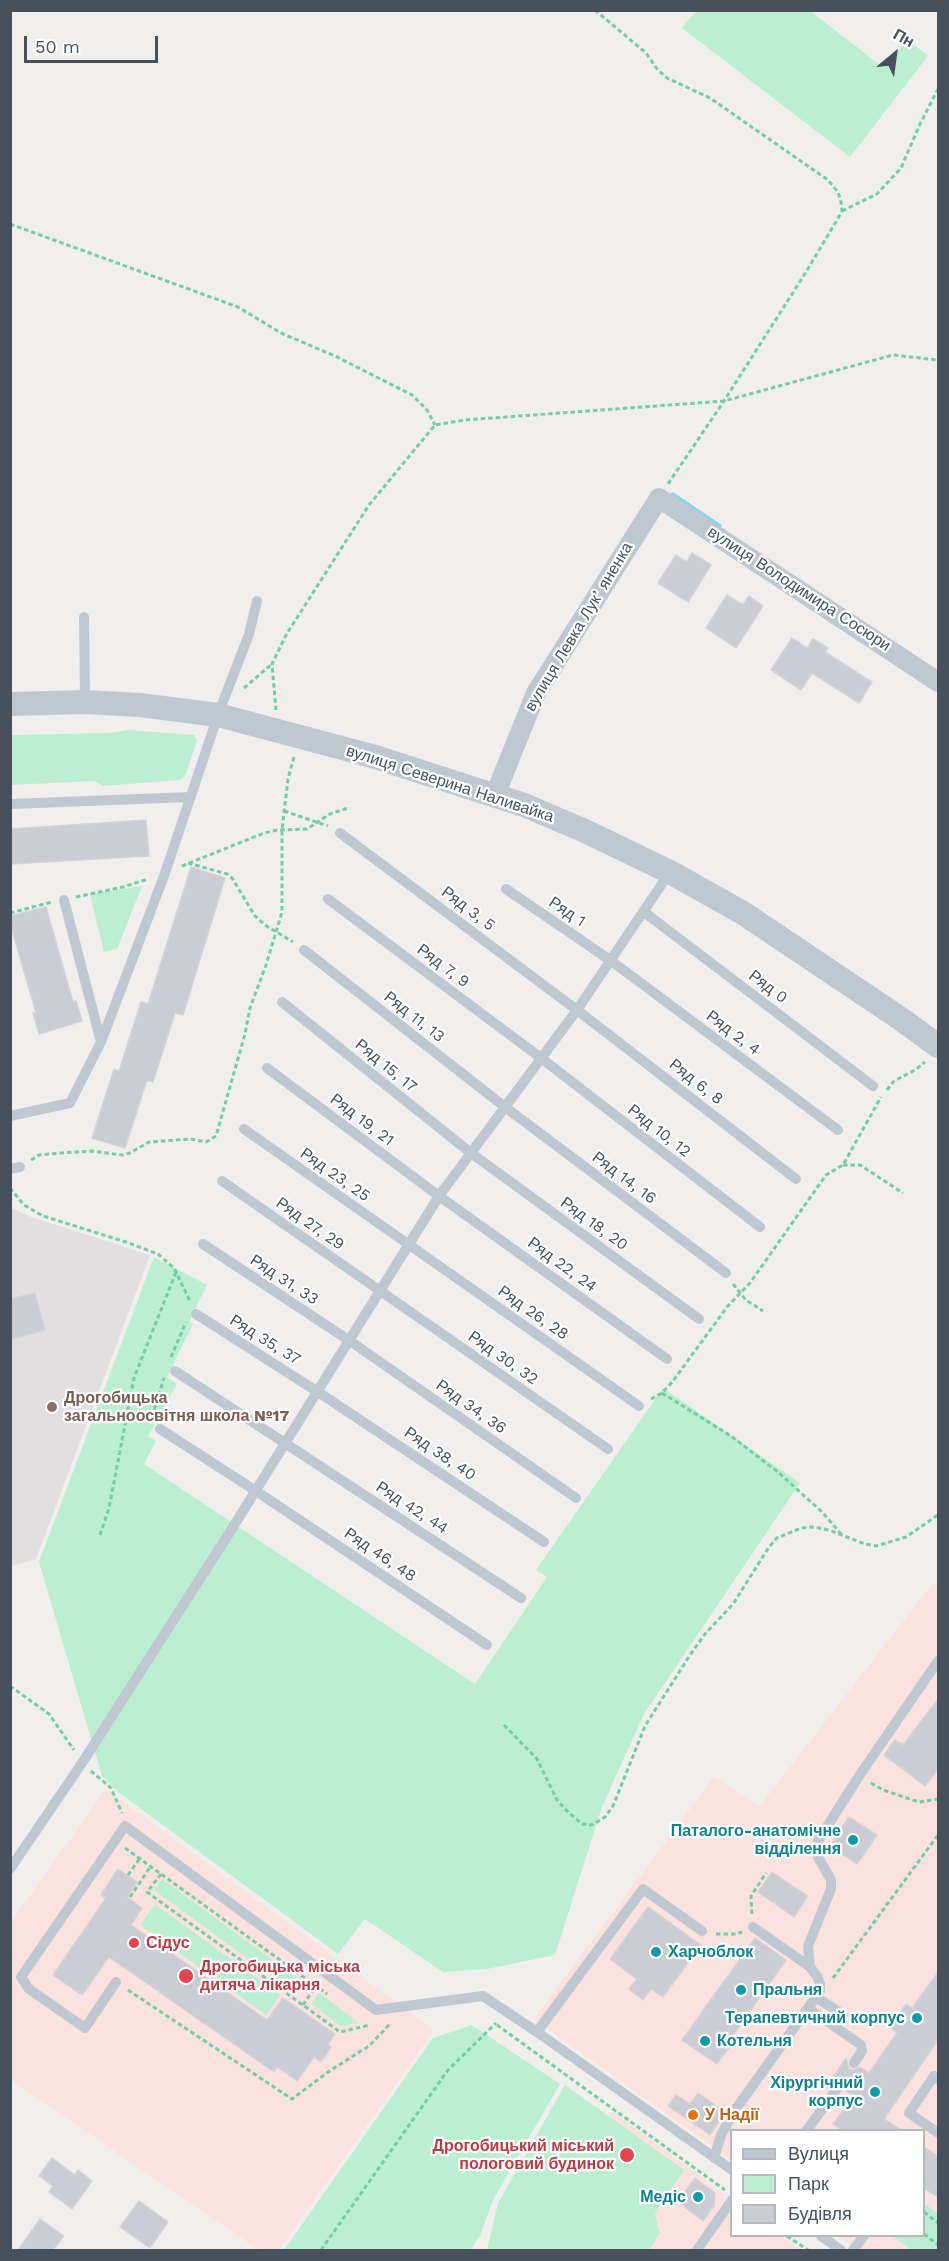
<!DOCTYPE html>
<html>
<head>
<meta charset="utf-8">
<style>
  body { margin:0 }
  #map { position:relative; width:949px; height:2261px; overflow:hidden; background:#f1eeee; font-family:"Work Sans",sans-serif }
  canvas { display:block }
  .frame { position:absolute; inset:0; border:12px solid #46515c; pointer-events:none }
  .legend { position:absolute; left:730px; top:2129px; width:195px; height:108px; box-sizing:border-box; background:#fff; border:2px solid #b5b9be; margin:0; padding:8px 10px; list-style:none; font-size:18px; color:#46515c }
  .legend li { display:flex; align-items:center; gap:12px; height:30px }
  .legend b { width:30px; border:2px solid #b5b9be }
  .north { position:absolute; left:865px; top:24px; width:60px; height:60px; -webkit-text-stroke:4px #fff; paint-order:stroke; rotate:29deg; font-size:16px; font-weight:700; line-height:24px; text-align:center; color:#46515c }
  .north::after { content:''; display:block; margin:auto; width:21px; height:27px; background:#46515c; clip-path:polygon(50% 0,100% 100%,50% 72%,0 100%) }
  .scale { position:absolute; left:24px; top:36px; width:134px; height:27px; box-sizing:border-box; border:3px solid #46515c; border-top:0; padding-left:8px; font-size:18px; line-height:21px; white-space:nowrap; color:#46515c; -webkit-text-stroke:4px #fff; paint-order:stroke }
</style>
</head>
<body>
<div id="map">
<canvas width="949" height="2261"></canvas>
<div class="frame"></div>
<ul class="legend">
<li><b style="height:8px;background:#bfc8d0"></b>Вулиця</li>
<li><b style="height:16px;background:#bcefd2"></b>Парк</li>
<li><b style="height:16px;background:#cbcdd3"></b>Будівля</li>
</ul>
<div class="north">Пн</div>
<div class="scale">50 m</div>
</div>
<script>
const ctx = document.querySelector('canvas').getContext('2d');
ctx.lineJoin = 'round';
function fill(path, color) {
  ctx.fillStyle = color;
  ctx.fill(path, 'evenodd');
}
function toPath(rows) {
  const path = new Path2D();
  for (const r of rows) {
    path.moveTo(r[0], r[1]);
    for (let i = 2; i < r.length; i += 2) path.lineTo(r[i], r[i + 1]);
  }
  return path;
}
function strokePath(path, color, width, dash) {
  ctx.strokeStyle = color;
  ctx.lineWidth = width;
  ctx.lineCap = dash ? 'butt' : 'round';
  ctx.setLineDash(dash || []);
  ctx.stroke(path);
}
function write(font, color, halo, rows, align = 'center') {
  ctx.font = font + ' "Work Sans",sans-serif';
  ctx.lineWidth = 4.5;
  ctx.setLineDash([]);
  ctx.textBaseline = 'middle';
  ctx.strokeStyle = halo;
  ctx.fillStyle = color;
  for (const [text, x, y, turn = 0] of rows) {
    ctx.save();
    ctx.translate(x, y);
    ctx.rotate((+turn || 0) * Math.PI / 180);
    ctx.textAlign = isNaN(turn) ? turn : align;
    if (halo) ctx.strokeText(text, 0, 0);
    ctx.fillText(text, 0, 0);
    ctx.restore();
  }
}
fill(toPath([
  [10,1207,28,1216,150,1255,36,1559,11,1566]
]), '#e2dfe0');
fill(toPath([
  [933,1583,938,1584,938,2250,859,2250,838,2236,924,2236,924,2130,732,2130,731,2160,534,2019,714,1777,759,1807],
  [106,1789,434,2030,279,2250,259,2250,11,2080,11,1922],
  [612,2111,731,2199,732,2236,780,2236,801,2250,519,2250]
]), '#fbe2de');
fill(toPath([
  [696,11,810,11,884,68,907,39,928,56,850,157,682,28],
  [128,730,194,735,197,740,186,774,180,780,103,786,94,781,11,785,11,735,110,733],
  [142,886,117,949,104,952,90,894],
  [154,1257,207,1285,189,1322,193,1324,167,1377,177,1384,148,1436,156,1441,144,1464,475,1684,547,1577,536,1570,663,1388,800,1483,644,1714,602,1807,555,1955,487,1969,443,1972,365,1919,338,1954,118,1792,102,1776,39,1562],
  [162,1879,304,1983,296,1994,154,1890],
  [155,1904,280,1995,266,2015,140,1925],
  [319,1993,359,2023,360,2023,341,2026,311,2004],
  [472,2025,560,2084,493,2200,480,2236,470,2250,284,2250,433,2038],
  [565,2085,684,2170,655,2214,660,2233,649,2250,487,2250,498,2203],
  [924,2203,938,2214,938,2250,912,2250,892,2236,924,2236]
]), '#bcefd2');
strokePath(toPath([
  [673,495,719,526]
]), '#89d3ec', 5);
const building = toPath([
  [692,553,711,565,688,602,658,583,676,555,687,562,692,553],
  [727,595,743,605,749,596,763,606,736,648,706,628,727,595],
  [792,638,807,648,813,639,828,648,825,652,872,682,859,703,812,673,801,690,771,670,792,638],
  [146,820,149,856,10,864,10,829,146,820],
  [191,867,225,878,183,1015,175,1013,153,1082,147,1080,125,1148,92,1138,114,1069,119,1071,141,1002,148,1004,191,867],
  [46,907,73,1002,76,1001,82,1021,39,1034,33,1013,36,1013,10,923,10,916,46,907],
  [35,1293,45,1330,10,1340,10,1299,35,1293],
  [939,1698,939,1768,925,1786,884,1755,895,1740,903,1745,939,1698],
  [849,1817,877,1835,857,1864,830,1846,849,1817],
  [118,1869,137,1882,127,1897,142,1908,131,1925,267,2020,283,1998,335,2034,328,2044,331,2047,321,2062,314,2057,297,2081,277,2067,274,2072,109,1957,82,1995,53,1975,106,1898,101,1895,118,1869],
  [772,1872,808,1896,794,1917,758,1892,772,1872],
  [648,1907,701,1945,663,1997,651,1989,643,2000,629,1989,637,1979,610,1959,648,1907],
  [755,1938,786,1960,728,2042,731,2045,717,2064,682,2040,755,1938],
  [939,1971,939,2038,884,2119,901,2130,842,2130,833,2124,854,2096,845,2090,846,2084,843,2080,831,2080,846,2058,849,2069,854,2070,860,2067,869,2073,897,2033,889,2027,906,2004,912,2008,939,1971],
  [698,2093,725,2112,710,2135,668,2106,676,2095,690,2104,698,2093],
  [924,2147,939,2157,939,2198,924,2188,924,2147],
  [52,2158,75,2175,78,2170,92,2181,72,2209,49,2192,53,2186,39,2176,52,2158],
  [695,2178,715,2193,714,2206,703,2221,678,2202,695,2178],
  [139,2201,168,2222,150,2248,120,2227,139,2201],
  [40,2219,64,2236,53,2250,18,2250,40,2219]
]);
fill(building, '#cbcdd3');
strokePath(building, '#d2d4da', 1.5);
strokePath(toPath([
  [595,10,646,53,657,69,667,78,710,98,828,180,838,192,841,202,842,211,837,220,806,272,724,401,668,484],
  [842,211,877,194,901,168,920,124,938,89],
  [10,224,238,307,281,333,335,356,412,395,427,410,435,425],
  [244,688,272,664],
  [276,710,272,664,286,635,369,505,435,425,465,420,724,401,893,355,938,360],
  [284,811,328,826],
  [188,863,227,874,232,878,255,916,265,925,293,942],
  [182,866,264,833,277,830,307,829,330,814,348,808],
  [76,897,123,887,148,879],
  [10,913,52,902],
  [887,1090,894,1081,915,1070,925,1062],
  [31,1160,39,1155,61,1153,92,1151,122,1155,130,1153,149,1142,191,1139,206,1142,216,1136,245,1034,250,1008,266,965,282,912,282,830,288,779,294,757],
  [843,1165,860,1165,903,1193],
  [10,1188,24,1205,43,1216,126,1242,158,1254,174,1268,190,1301],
  [733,1284,746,1300,763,1311],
  [171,1357,186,1322],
  [662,1393,731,1436,779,1473,822,1512,842,1535],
  [651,1399,662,1393,673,1381,727,1307,750,1283,826,1175,843,1165,881,1097],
  [152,1417,164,1378],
  [100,1535,109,1508,134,1378,176,1272],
  [10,1686,49,1714,74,1750],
  [504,1725,537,1759,557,1800,566,1810,582,1824,592,1825,605,1817,613,1806,645,1726,690,1655,705,1634,733,1604,769,1547,777,1538,801,1528,814,1527,829,1530,865,1544,876,1546,906,1537,938,1515],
  [91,1771,111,1788,122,1813],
  [871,1783,883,1790,919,1802,938,1799],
  [125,1848,327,1994],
  [161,1874,147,1892,340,2032,370,2025],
  [128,1875,140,1858],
  [130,1897,151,1866],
  [752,1914,751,1896,766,1873],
  [716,1934,735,1934,742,1932],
  [833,1978,938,1835],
  [128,1990,292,2099,328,2072,369,2046,391,2023],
  [303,2005,316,1986],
  [497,2025,725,2190],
  [924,2212,938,2223],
  [924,2234,938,2245],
  [787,2236,808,2250],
  [321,2250,448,2070,496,2023]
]), '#74cda5', 3, [4.5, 3]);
strokePath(toPath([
  [84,617,85,702],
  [10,804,191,797],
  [340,833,577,1010,796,1179],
  [506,889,610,960,838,1130],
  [328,899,541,1058,760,1227],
  [64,900,101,1042],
  [644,912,873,1086],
  [304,950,505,1107,726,1273],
  [282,1002,471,1153,699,1319],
  [267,1068,439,1196,667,1359],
  [10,1116,70,1103,101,1042,164,876,218,715,249,634,257,601],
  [244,1129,639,1406],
  [10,1169,20,1167],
  [222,1181,608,1449],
  [203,1244,350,1341,576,1498],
  [196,1314,318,1392,544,1542],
  [175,1371,521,1598],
  [160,1429,256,1491,487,1645],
  [10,1869,82,1763,228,1535,439,1196,577,1010,670,872],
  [753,1927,810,1967],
  [116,1982,85,2028,29,1989,21,1977,125,1826,376,2010,483,1996,537,2032,732,2170],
  [816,1997,820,1991,820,1984,817,1976,810,1967,808,1946,831,1889,831,1880,818,1857,818,1841,859,1776,938,1661],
  [808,2008,861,2045,862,2051,854,2063],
  [537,2032,643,1889,702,1931],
  [938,2079,934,2076,909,2113,938,2133],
  [807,2130,839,2086],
  [714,2158,721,2135,733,2113,816,1997,843,2015],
  [821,2236,841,2250],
  [697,2250,732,2200],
  [853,2250,864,2236]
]), '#bfc8d0', 10);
strokePath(toPath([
  [495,795,536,693,659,498,938,682]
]), '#bfc8d0', 20);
strokePath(toPath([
  [10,704,85,702,140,705,218,715,372,756,524,805,585,831,670,872,743,913,901,1019,938,1046]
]), '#bfc8d0', 24);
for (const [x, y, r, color] of [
  [52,1407,6,"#8d6e63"],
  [853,1840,6,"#0f9aa8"],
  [134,1943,6,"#e0444e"],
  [656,1952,6,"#0f9aa8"],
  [186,1976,8,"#e0444e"],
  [741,1990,6,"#0f9aa8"],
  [917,2018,6,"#0f9aa8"],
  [705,2041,6,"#0f9aa8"],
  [875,2092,6,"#0f9aa8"],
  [693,2115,6,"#e8710a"],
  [627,2155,8,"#e0444e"],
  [698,2197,6,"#0f9aa8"]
]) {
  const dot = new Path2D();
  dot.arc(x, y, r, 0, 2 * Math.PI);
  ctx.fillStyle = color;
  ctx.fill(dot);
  strokePath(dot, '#fff', 2);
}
write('16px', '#46515c', '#fff', [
  ["вулиця Володимира Сосюри",799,589,33],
  ["вулиця Левка Лукʼяненка",579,627,-59],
  ["вулиця Северина Наливайка",450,784,18],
  ["Ряд 3, 5",468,909,37],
  ["Ряд 1",567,912,34],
  ["Ряд 7, 9",443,966,37],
  ["Ряд 0",768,987,37],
  ["Ряд 11, 13",414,1017,38],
  ["Ряд 2, 4",733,1033,37],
  ["Ряд 15, 17",386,1066,39],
  ["Ряд 6, 8",696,1082,38],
  ["Ряд 19, 21",362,1120,37],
  ["Ряд 10, 12",659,1131,38],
  ["Ряд 23, 25",335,1175,35],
  ["Ряд 14, 16",624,1178,37],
  ["Ряд 27, 29",310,1224,35],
  ["Ряд 18, 20",594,1224,36],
  ["Ряд 22, 24",562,1265,36],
  ["Ряд 31, 33",284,1280,33],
  ["Ряд 26, 28",533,1313,35],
  ["Ряд 35, 37",265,1340,32],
  ["Ряд 30, 32",503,1358,35],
  ["Ряд 34, 36",471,1407,35],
  ["Ряд 38, 40",440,1454,34],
  ["Ряд 42, 44",412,1508,33],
  ["Ряд 46, 48",380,1555,34]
]);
write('bold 16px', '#785e54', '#fff', [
  ["Дрогобицька",64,1398],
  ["загальноосвітня школа №17",64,1416]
], 'left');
write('bold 16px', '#0d838f', '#fff', [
  ["Паталого-анатомічне",841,1831],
  ["відділення",841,1849],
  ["Харчоблок",668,1952,"left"],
  ["Пральня",753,1990,"left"],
  ["Терапевтичний корпус",905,2018],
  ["Котельня",717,2041,"left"],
  ["Хірургічний",863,2083],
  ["корпус",863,2101],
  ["Медіс",686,2197]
], 'right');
write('bold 16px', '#be3a42', '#fff', [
  ["Сідус",146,1943],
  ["Дрогобицька міська",200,1967],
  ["дитяча лікарня",200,1985],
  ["Дрогобицький міський",614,2146,"right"],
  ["пологовий будинок",614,2164,"right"]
], 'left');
write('bold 16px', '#c56008', '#fff', [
  ["У Надії",705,2115]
], 'left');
</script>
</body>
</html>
